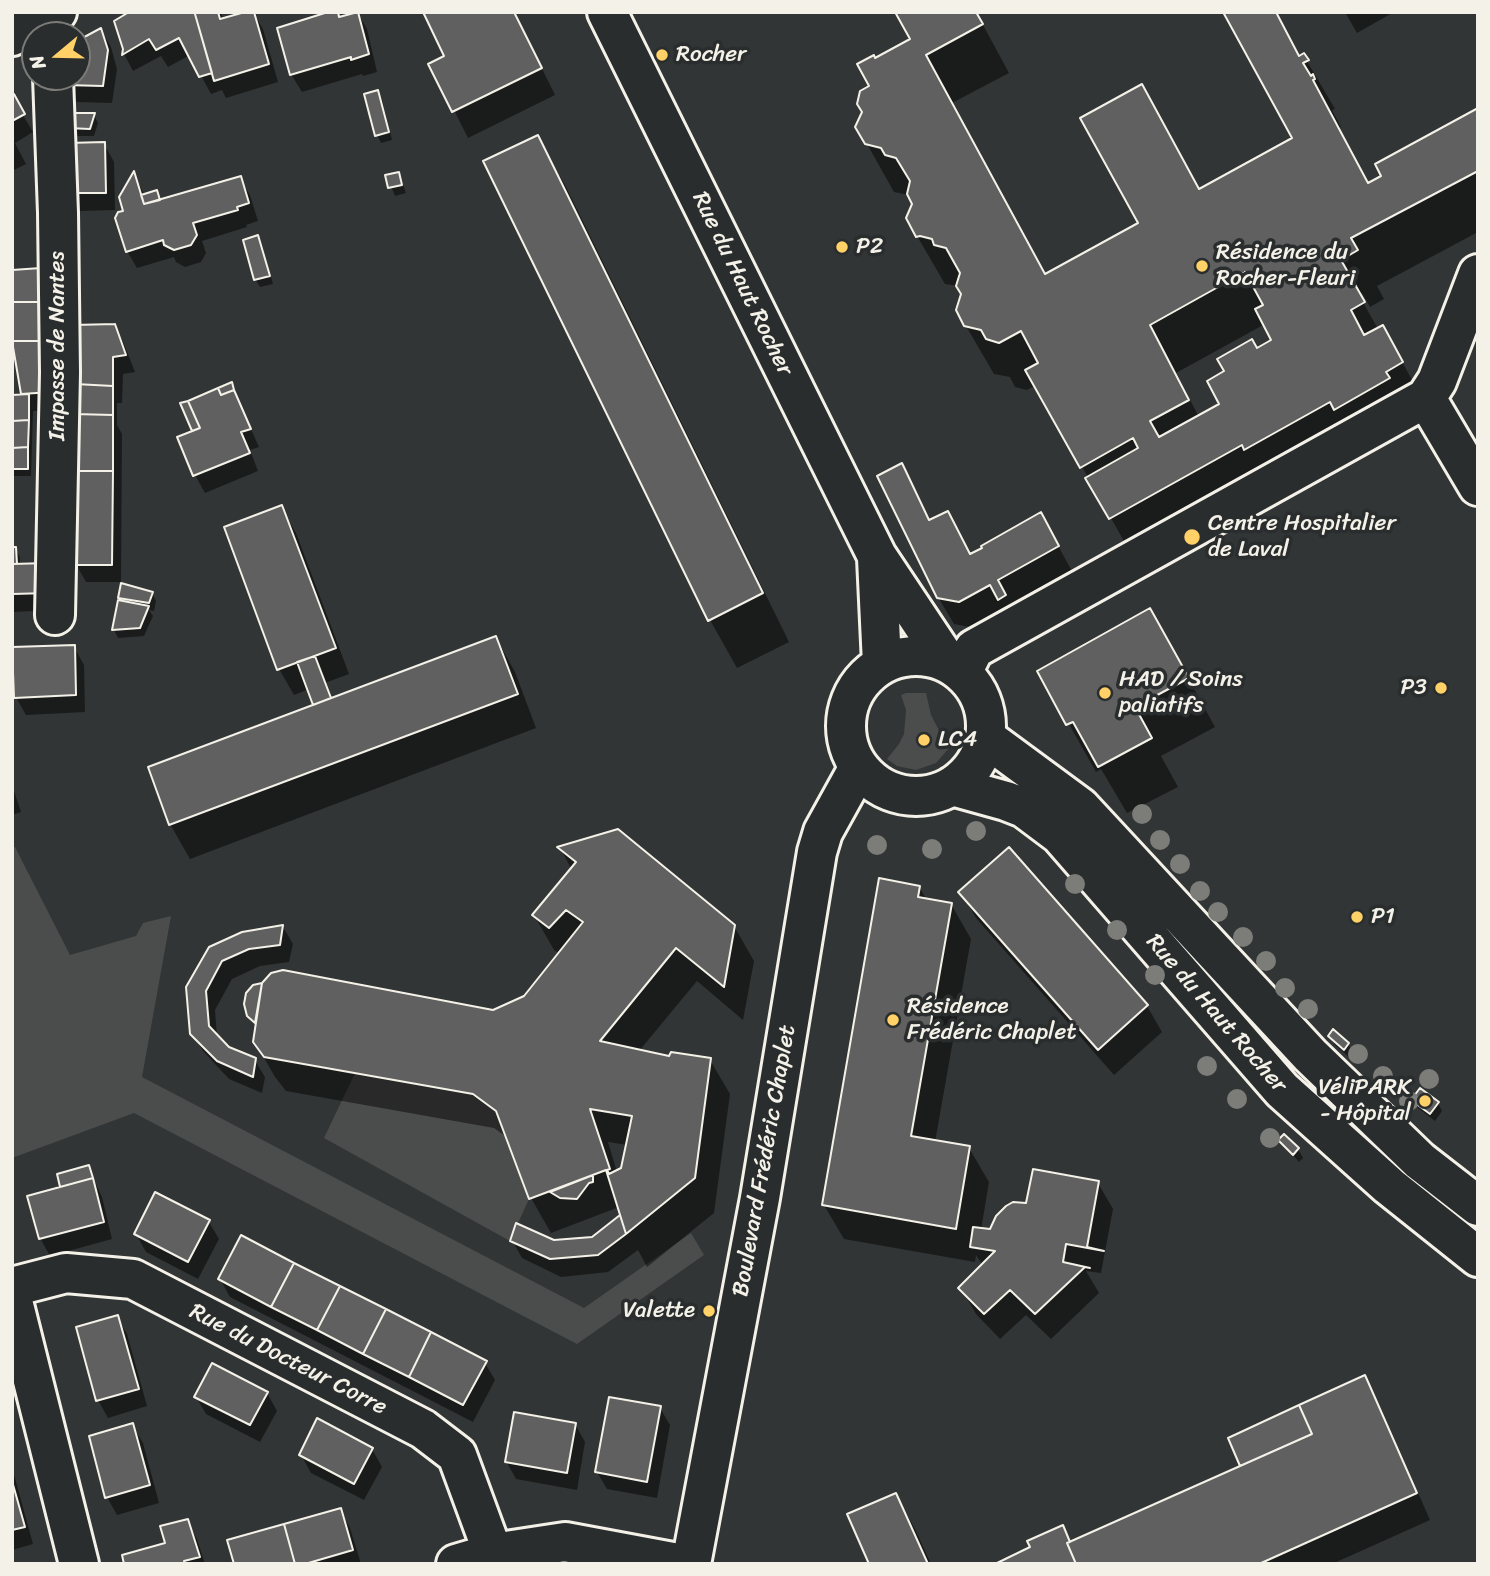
<!DOCTYPE html>
<meta charset="utf-8">
<style>
body{margin:0}
#map{position:relative;width:1490px;height:1576px;overflow:hidden;background:#323535;font-family:Sriracha,sans-serif}
canvas{display:block}
.frame{position:absolute;inset:0;border:14px solid #f4f1e8;pointer-events:none}
.north{position:absolute;left:21px;top:21px;width:70px;height:70px;box-sizing:border-box;background:#2a2d2e;border:2px solid #7b7b78;border-radius:50%;rotate:251deg;font-size:19px;font-weight:700;line-height:28px;text-align:center;color:#f4f1e8}
.north::after{content:'';display:block;margin:auto;width:24px;height:32px;background:#ffd166;clip-path:polygon(50% 0,100% 100%,50% 72%,0 100%)}
</style>
<div id="map">
<canvas width="1490" height="1576"></canvas>
<div class="frame"></div>
<div class="north">N</div>
</div>
<script>
const ctx = document.querySelector('canvas').getContext('2d');
ctx.lineJoin = 'round';
function fill(path, color) {
  ctx.fillStyle = color;
  ctx.fill(path, 'evenodd');
}
function toPath(rows) {
  const path = new Path2D();
  for (const r of rows) {
    if (r.length === 3) {
      path.moveTo(r[0] + r[2], r[1]);
      path.arc(r[0], r[1], r[2], 0, 2 * Math.PI);
      continue;
    }
    path.moveTo(r[0], r[1]);
    for (let i = 2; i < r.length; i += 2) path.lineTo(r[i], r[i + 1]);
  }
  return path;
}
function strokePath(path, color, width, dash) {
  ctx.strokeStyle = color;
  ctx.lineWidth = width;
  ctx.lineCap = dash ? 'butt' : 'round';
  ctx.setLineDash(dash || []);
  ctx.stroke(path);
}
function label(font, color, halo, rows, align = 'center') {
  ctx.font = font + ' Sriracha,sans-serif';
  ctx.lineWidth = 7;
  ctx.setLineDash([]);
  ctx.textBaseline = 'middle';
  ctx.strokeStyle = halo;
  ctx.fillStyle = color;
  for (const [text, x, y, turn = 0] of rows) {
    ctx.save();
    ctx.translate(x, y);
    ctx.rotate((+turn || 0) * Math.PI / 180);
    ctx.textAlign = isNaN(turn) ? turn : align;
    if (halo) ctx.strokeText(text, 0, 0);
    ctx.fillText(text, 0, 0);
    ctx.restore();
  }
}
fill(toPath([
 [906,693,926,693,931,715,943,738,950,747,936,763,916,770,897,766,887,759,899,744,904,734,906,710,901,695],
 [12,847,15,847,70,955,136,936,143,923,171,916,142,1077,584,1308,691,1233,704,1255,577,1344,134,1113,12,1158],
 [356,1071,473,1094,496,1111,529,1199,510,1241,324,1138]
]), '#4b4d4c');
fill(toPath([
 [133,12,221,12,223,20,253,12,263,29,278,82,226,98,222,90,211,94,190,55,168,67,161,56,133,71,124,54],
 [336,12,340,18,357,12,367,29,377,72,363,76,362,74,302,92,291,74],
 [425,12,514,12,555,95,468,138,431,64,446,56],
 [976,12,1009,73,952,103,1046,275,1294,139,1275,12,1300,58,1304,56,1335,109,1332,110,1341,127,1339,128,1369,184,1478,110,1478,232,1377,286,1384,299,1370,307,1362,293,1359,295,1378,329,1383,328,1429,410,1412,421,1416,427,1363,456,1359,449,1138,566,1036,385,1027,390,1015,387,1010,377,994,374,966,326,963,294,959,286,945,284,917,236,914,204,909,195,894,192,857,126,871,87,874,60],
 [1265,324,1273,340,1257,350,1221,404,1199,417,1176,373],
 [1345,12,1394,12,1357,33],
 [101,30,111,47,117,69,112,103,77,102,67,84,77,77,77,43],
 [378,92,382,100,392,140,381,143,377,135],
 [12,97,33,132,15,143,26,164,12,171],
 [67,115,94,115,98,123,94,136,73,136],
 [537,137,565,185,789,642,737,668,710,620,485,162],
 [104,144,114,162,115,210,80,211,70,193],
 [399,174,406,193,395,196,387,176],
 [134,175,145,196,157,192,162,201,240,178,250,195,258,221,246,225,247,227,202,241,206,253,201,262,185,267,176,262,174,257,137,268,127,251,125,212],
 [257,237,262,246,273,284,260,287,255,279],
 [59,279,60,409,33,411,31,476,12,476,12,397,24,396,22,394],
 [114,326,124,344,135,372,123,374,122,403,117,403,117,425,122,434,121,582,86,582,76,564],
 [231,385,259,447,250,450,258,471,205,493,195,475,194,432,183,404],
 [901,465,931,521,948,513,971,556,1055,540,1073,573,975,628,954,624,938,597],
 [281,507,296,533,349,674,325,683,332,700,496,638,515,672,536,728,190,859,170,824,316,706,309,689,294,695,279,669],
 [12,549,15,549,20,557,20,565,58,610,12,612],
 [152,593,156,601,154,611,149,610,153,616,144,636,118,638,114,630,122,603,120,598],
 [74,647,84,665,85,712,26,715,16,697],
 [1177,658,1215,727,1161,756,1178,787,1127,813,1101,769,1096,772,1039,671],
 [12,785,21,812,12,815],
 [560,848,734,926,754,961,743,1020,697,981,639,1051,671,1058,710,1060,730,1094,714,1213,647,1267,638,1250,608,1272,561,1277,522,1258,512,1240,554,1241,593,1238,622,1216,619,1207,551,1233,531,1198,508,1138,494,1128,286,1091,275,1077,255,1042,257,1027,249,1015,254,987,263,985,494,1012,525,997,560,954,554,950,534,915,572,870],
 [608,1142,627,1145,622,1169,617,1172],
 [1008,850,1147,1006,1162,1032,1114,1075,976,918,961,892],
 [919,887,927,900,951,904,971,939,935,1142,969,1148,989,1182,981,1230,991,1231,1027,1205,1098,1183,1113,1209,1101,1273,1086,1271,1099,1293,1051,1339,1026,1315,1000,1339,976,1314,961,1288,983,1266,976,1255,975,1262,844,1239,824,1205],
 [283,927,293,944,289,962,260,966,232,979,215,1010,217,1037,228,1048,254,1059,265,1077,262,1093,229,1079,203,1051,192,1033,188,987,242,933],
 [1334,1032,1348,1044,1353,1053,1349,1057,1335,1045,1330,1036],
 [1413,1100,1438,1103,1442,1111,1435,1121,1418,1108],
 [1284,1137,1298,1149,1303,1158,1299,1162,1280,1140],
 [88,1167,102,1197,112,1239,50,1256,40,1238,62,1188],
 [209,1222,219,1239,198,1279,146,1252,136,1234],
 [220,1279,485,1363,495,1380,473,1422,230,1297],
 [117,1317,127,1334,147,1406,108,1418,98,1400],
 [1364,1378,1379,1404,1430,1520,1332,1564,997,1564,1033,1548,1062,1527,1072,1543,1242,1467,1231,1439],
 [267,1393,277,1411,260,1442,206,1414,196,1397],
 [660,1408,670,1425,657,1498,607,1489,597,1472],
 [575,1424,585,1442,577,1490,516,1479,506,1461],
 [132,1425,143,1443,159,1503,117,1515,107,1497],
 [372,1449,382,1467,364,1500,311,1473,301,1455],
 [12,1467,33,1544,12,1550],
 [896,1495,915,1529,931,1564,871,1564],
 [340,1510,350,1528,361,1564,236,1564],
 [187,1521,197,1539,205,1564,126,1564,167,1544]
]), '#0007');
const building = toPath([
 [129,12,197,12,195,14,212,73,199,77,179,38,156,50,149,39,122,55,123,49,114,21,129,12],
 [197,12,218,12,220,19,245,12,254,12,269,64,214,81,195,14,197,12],
 [328,12,338,12,339,17,358,12,369,54,351,60,351,57,290,75,277,28,328,12],
 [423,12,514,12,542,68,452,112,428,64,444,56,423,12],
 [895,12,976,12,983,24,926,55,1045,274,1138,223,1080,118,1142,84,1199,189,1292,138,1223,12,1276,12,1299,56,1304,53,1309,60,1303,63,1311,76,1313,74,1315,79,1313,80,1368,183,1381,176,1375,164,1478,108,1478,171,1351,238,1358,250,1341,260,1365,302,1351,310,1364,335,1383,325,1403,362,1386,372,1390,378,1334,410,1330,402,1244,450,1242,445,1109,519,1085,478,1138,448,1133,438,1080,468,1025,370,1038,363,1021,331,999,343,986,339,981,330,964,326,956,310,961,294,956,286,960,273,946,248,934,245,932,239,920,236,916,237,906,218,912,204,907,194,910,181,896,158,885,155,881,148,865,144,855,127,862,112,857,104,860,91,869,86,857,64,874,55,875,58,910,39,895,12],
 [1245,272,1263,305,1255,309,1271,340,1257,348,1252,339,1217,359,1224,371,1207,381,1219,404,1159,437,1150,421,1189,400,1150,325,1245,272],
 [101,28,108,50,103,86,65,85,65,77,77,77,77,41,101,28],
 [378,90,389,132,375,136,364,94,378,90],
 [14,94,25,114,12,121,12,95,14,94],
 [65,113,95,113,90,129,67,128,65,113],
 [538,135,763,593,708,621,483,161,538,135],
 [105,142,106,193,68,193,67,143,105,142],
 [134,171,144,204,241,176,249,203,237,207,238,210,193,223,197,235,191,245,174,250,164,245,163,240,126,252,115,218,118,212,123,211,119,197,134,171],
 [399,172,402,185,388,188,385,175,399,172],
 [157,190,160,200,144,204,141,195,157,190],
 [258,235,270,276,254,280,243,240,258,235],
 [41,268,52,302,12,302,12,270,41,268],
 [12,302,52,302,43,341,12,341,12,302],
 [115,324,126,355,113,357,113,386,75,384,73,325,115,324],
 [12,341,43,341,52,392,21,394,12,341],
 [232,382,234,390,221,395,218,388,232,382],
 [75,384,113,386,113,415,74,414,75,384],
 [218,388,221,395,234,390,251,429,241,432,250,453,193,476,177,437,200,428,188,401,218,388],
 [29,394,29,420,12,421,12,395,29,394],
 [188,401,200,428,192,431,180,403,188,401],
 [74,414,113,415,113,471,75,471,74,414],
 [29,420,28,447,12,448,12,421,29,420],
 [28,447,28,469,12,469,12,448,28,447],
 [902,463,929,520,948,511,970,554,982,548,981,546,1041,512,1059,546,998,580,1006,595,998,600,990,585,959,602,937,598,877,476,902,463],
 [75,471,113,471,112,565,74,565,75,471],
 [282,505,336,648,277,670,224,527,282,505],
 [12,547,16,547,17,564,12,564,12,547],
 [48,563,49,593,12,594,12,564,48,563],
 [121,583,153,592,149,603,118,598,121,583],
 [118,600,149,606,140,628,112,630,118,600],
 [1150,608,1189,678,1135,707,1152,738,1098,767,1073,722,1066,725,1037,671,1150,608],
 [496,636,518,694,169,825,148,767,496,636],
 [75,645,76,695,14,698,12,647,75,645],
 [315,656,331,698,313,705,297,662,315,656],
 [618,829,735,925,724,987,676,948,600,1041,669,1056,671,1052,711,1058,695,1178,626,1234,606,1170,529,1199,496,1111,473,1094,264,1057,253,1042,262,983,271,973,283,970,493,1010,524,996,583,922,566,910,549,928,532,915,576,862,557,847,618,829],
 [590,1109,632,1116,621,1168,609,1174,607,1170,610,1169,590,1109],
 [1009,847,1148,1005,1098,1050,958,892,1009,847],
 [879,878,920,886,918,897,952,903,911,1136,970,1146,956,1229,822,1205,879,878],
 [283,925,280,945,249,949,222,961,206,991,209,1026,229,1047,256,1058,253,1077,217,1061,190,1034,186,987,209,947,242,932,283,925],
 [262,983,255,1023,247,1016,244,1004,246,993,253,985,262,983],
 [1333,1029,1349,1043,1344,1050,1328,1036,1333,1029],
 [1420,1088,1439,1102,1430,1114,1411,1100,1420,1088],
 [1284,1134,1299,1148,1293,1155,1278,1140,1284,1134],
 [89,1165,93,1178,60,1187,57,1174,89,1165],
 [1033,1169,1099,1181,1087,1247,1104,1251,1066,1244,1063,1262,1090,1268,1085,1267,1035,1314,1010,1290,984,1314,958,1288,995,1251,970,1247,973,1227,990,1229,996,1216,1006,1206,1013,1202,1026,1203,1033,1169],
 [593,1175,593,1182,589,1183,577,1199,560,1198,550,1192,593,1175],
 [93,1178,104,1222,39,1239,27,1196,93,1178],
 [155,1192,210,1220,188,1262,134,1234,155,1192],
 [620,1215,626,1234,598,1255,550,1259,510,1241,516,1223,554,1240,592,1237,620,1215],
 [241,1235,294,1263,271,1307,218,1279,241,1235],
 [294,1263,340,1286,317,1330,271,1307,294,1263],
 [340,1286,386,1309,363,1354,317,1330,340,1286],
 [386,1309,431,1332,409,1377,363,1354,386,1309],
 [118,1315,139,1389,96,1401,76,1327,118,1315],
 [431,1332,487,1361,463,1405,409,1377,431,1332],
 [212,1363,268,1392,250,1425,194,1397,212,1363],
 [1365,1375,1417,1493,1259,1564,1076,1564,1067,1543,1312,1434,1299,1405,1365,1375],
 [609,1397,661,1406,647,1482,595,1472,609,1397],
 [1299,1405,1312,1434,1240,1466,1228,1438,1299,1405],
 [514,1412,576,1423,567,1473,505,1462,514,1412],
 [317,1418,373,1448,354,1484,299,1455,317,1418],
 [133,1423,150,1485,105,1498,89,1436,133,1423],
 [12,1481,25,1527,12,1530,12,1481],
 [896,1493,928,1564,869,1564,847,1514,896,1493],
 [341,1508,353,1550,305,1564,295,1564,284,1524,341,1508],
 [188,1519,200,1557,184,1561,185,1564,124,1564,122,1555,165,1543,160,1526,188,1519],
 [284,1524,295,1564,234,1564,227,1540,284,1524],
 [1063,1525,1070,1542,1067,1543,1076,1564,995,1564,1030,1547,1027,1541,1063,1525]
]);
fill(building, '#5f605f');
strokePath(building, '#f4f1e8', 2);
const minor = toPath([
 [607,12,877,556,949,664],
 [53,77,58,213,60,373,55,615],
 [1426,398,1478,486],
 [877,558,882,664],
 [916,726,70],
 [962,673,974,649,1426,398,1437,381,1478,274],
 [985,737,1080,807,1310,1055,1420,1161,1478,1206],
 [952,786,1006,801,1024,808,1060,835,1282,1090,1389,1186,1478,1257],
 [12,1287,66,1273,133,1279,423,1429,457,1455,493,1553],
 [12,1297,79,1564],
 [456,1564,493,1553,565,1542,683,1564],
 [691,1564,760,1198,817,852,823,832,859,767]
]);
const major = toPath([
 [12,36,57,12]
]);
strokePath(minor, '#f4f1e8', 44);
strokePath(major, '#f4f1e8', 44);
strokePath(minor, '#2a2d2e', 38);
strokePath(major, '#2a2d2e', 38);
ctx.fillStyle = '#7c7d79';
for (const [x, y] of [
 [1142,814],
 [976,831],
 [1160,840],
 [877,845],
 [932,849],
 [1180,864],
 [1075,884],
 [1200,891],
 [1218,912],
 [1117,930],
 [1243,937],
 [1266,961],
 [1155,975],
 [1285,988],
 [1308,1009],
 [1358,1054],
 [1207,1066],
 [1383,1076],
 [1429,1079],
 [1237,1099],
 [1409,1101],
 [1270,1138]
]) {
  ctx.beginPath();
  ctx.arc(x, y, 10, 0, 2 * Math.PI);
  ctx.fill();
}
for (const [x, y, r, color] of [
 [662,55,7,"#ffd166"],
 [842,247,7,"#ffd166"],
 [1202,266,7,"#ffd166"],
 [1192,537,9,"#ffd166"],
 [1441,688,7,"#ffd166"],
 [1105,693,7,"#ffd166"],
 [924,740,7,"#ffd166"],
 [1357,917,7,"#ffd166"],
 [893,1020,7,"#ffd166"],
 [1425,1101,7,"#ffd166"],
 [709,1311,7,"#ffd166"]
]) {
  const dot = new Path2D();
  dot.arc(x, y, r, 0, 2 * Math.PI);
  ctx.fillStyle = color;
  ctx.fill(dot);
  strokePath(dot, '#2a2d2e', 2.5);
}
label('23px', '#f4f1e8', '#2a2d2e', [
 ["Rocher",676,55],
 ["P2",856,247],
 ["Résidence du",1216,253],
 ["Rocher-Fleuri",1216,279],
 ["Centre Hospitalier",1208,524],
 ["de Laval",1208,550],
 ["HAD / Soins",1119,680],
 ["paliatifs",1119,706],
 ["P3",1427,688,"right"],
 ["LC4",938,740],
 ["P1",1371,917],
 ["Résidence",907,1007],
 ["Frédéric Chaplet",907,1033],
 ["VéliPARK",1411,1088,"right"],
 ["- Hôpital",1411,1114,"right"],
 ["Valette",695,1311,"right"]
], 'left');
label('23px', '#f4f1e8', '#2a2d2e', [
 ["Rue du Haut Rocher",742,284,64],
 ["Impasse de Nantes",58,346,-90],
 ["Rue du Haut Rocher",1216,1014,49],
 ["Boulevard Frédéric Chaplet",765,1161,-80],
 ["Rue du Docteur Corre",288,1360,27]
]);
</script>
